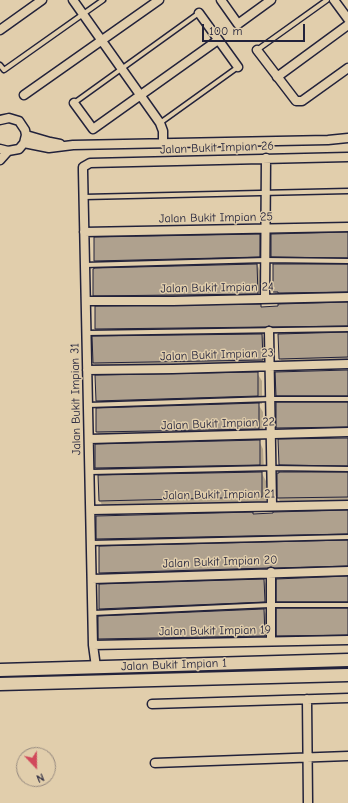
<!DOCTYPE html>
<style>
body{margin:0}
#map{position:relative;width:348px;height:803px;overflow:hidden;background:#e1ceac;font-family:"Comic Neue",sans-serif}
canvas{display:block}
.north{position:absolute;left:16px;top:747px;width:40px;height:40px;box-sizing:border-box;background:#e1ceac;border:1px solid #95897f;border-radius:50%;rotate:158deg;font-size:11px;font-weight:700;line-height:16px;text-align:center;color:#22223b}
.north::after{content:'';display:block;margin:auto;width:14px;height:18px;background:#d1495b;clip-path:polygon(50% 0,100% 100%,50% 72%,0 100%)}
.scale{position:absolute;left:202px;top:24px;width:103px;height:18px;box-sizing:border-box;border:2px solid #22223b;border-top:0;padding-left:5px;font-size:12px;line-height:14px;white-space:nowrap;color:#22223b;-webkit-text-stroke:3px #e1ceac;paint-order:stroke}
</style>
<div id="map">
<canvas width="348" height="803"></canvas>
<div class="north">N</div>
<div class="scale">100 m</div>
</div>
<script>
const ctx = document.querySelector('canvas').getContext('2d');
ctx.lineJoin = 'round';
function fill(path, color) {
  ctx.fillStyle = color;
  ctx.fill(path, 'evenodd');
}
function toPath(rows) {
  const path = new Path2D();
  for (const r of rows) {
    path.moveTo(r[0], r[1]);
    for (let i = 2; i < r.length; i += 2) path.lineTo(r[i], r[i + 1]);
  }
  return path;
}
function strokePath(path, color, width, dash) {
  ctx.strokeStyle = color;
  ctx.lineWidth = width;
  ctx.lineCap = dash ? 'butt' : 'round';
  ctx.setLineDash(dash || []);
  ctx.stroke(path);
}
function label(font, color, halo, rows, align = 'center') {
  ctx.font = font + ' "Comic Neue",sans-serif';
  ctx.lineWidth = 3;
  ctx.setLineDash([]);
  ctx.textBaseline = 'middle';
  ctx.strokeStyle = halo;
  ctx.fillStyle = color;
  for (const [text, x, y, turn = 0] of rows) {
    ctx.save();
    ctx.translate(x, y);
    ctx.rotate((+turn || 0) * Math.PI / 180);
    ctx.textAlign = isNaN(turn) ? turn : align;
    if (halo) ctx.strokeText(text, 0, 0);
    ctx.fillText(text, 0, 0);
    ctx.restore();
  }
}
fill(toPath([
 [348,233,348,299,279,300,274,292,277,265,272,256],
 [259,235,264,243,264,264,257,264,261,273,262,301,99,303,94,295,100,269,95,261],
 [348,303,348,364,284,366,280,358,279,334,274,333,262,334,266,343,267,368,98,371,94,363,93,337,101,337,96,329,96,307,260,306,261,308],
 [348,370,348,434,282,436,277,428,277,404,282,404,277,395],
 [257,373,262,381,262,404,258,404,263,412,263,436,102,440,97,432,97,409,102,409,97,401],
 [348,439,348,504,283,506,278,498,284,473,280,464],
 [259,441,263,449,264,472,261,472,266,481,266,504,104,509,100,501,101,476,96,468,96,445],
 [348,512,348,573,105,581,100,573,100,547,102,547,97,539,97,517,253,513,254,515],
 [348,578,348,642,282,643,278,636,282,610,278,601],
 [264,580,268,588,269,609,264,610,268,618,269,644,104,647,99,639,99,617,105,617,100,609]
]), '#0003');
const building = toPath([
 [348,232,348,258,271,257,271,234,348,232],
 [260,234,260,257,94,261,94,237,260,234],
 [257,264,258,294,93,296,93,269,95,268,257,264],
 [273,264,348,264,348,292,278,293,278,292,273,292,273,264],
 [348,302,348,326,272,327,269,326,266,327,95,329,95,306,261,304,261,307,278,306,278,304,348,302],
 [348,332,348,357,279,359,278,334,348,332],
 [262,334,263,360,93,363,92,336,262,334],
 [348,370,348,396,276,396,275,372,348,370],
 [258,372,258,396,96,401,95,375,258,372],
 [276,402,348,402,348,427,276,428,276,402],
 [259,403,259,429,96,432,96,408,259,403],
 [348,438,348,466,279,465,278,439,348,438],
 [260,440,260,465,95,468,95,444,260,440],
 [262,472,262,497,99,501,98,475,262,472],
 [279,472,348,472,348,497,277,498,277,473,279,473,279,472],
 [348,510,348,534,96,539,96,516,253,512,253,514,273,513,273,512,348,510],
 [348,540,348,566,274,568,271,567,267,568,99,573,99,546,348,540],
 [348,576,348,602,276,602,276,579,348,576],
 [264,579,265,602,99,609,99,584,264,579],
 [276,608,348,608,348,635,276,636,276,608],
 [264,609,265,636,98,639,98,616,264,609]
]);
fill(building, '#afa18e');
strokePath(building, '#22223b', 1);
const lane = toPath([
 [257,50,327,0],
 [0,65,4,70,103,0],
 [74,103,199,13],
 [160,123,238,67],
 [84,197,348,191],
 [85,265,265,260,348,261],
 [87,333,348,329],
 [88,405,271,399,348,399],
 [90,472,272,468,348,469],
 [91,543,348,537],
 [93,613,270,605,348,605]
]);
const street = toPath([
 [73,0,160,123,163,131,163,143],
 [221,0,238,24,271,0],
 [334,0,348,19],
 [199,13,238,67],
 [0,30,42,0],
 [257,50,296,101,302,101,348,68],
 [277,77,348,25],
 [24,95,159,0],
 [74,103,93,129,218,40],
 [0,120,9,118,19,121,25,130,26,135,24,143,19,149,8,151,0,149],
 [26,135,50,142,60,144],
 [24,143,49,148,73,145,328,140,348,138],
 [348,157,90,163,83,167,83,171,93,645,348,640],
 [0,160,8,151],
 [84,232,348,227],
 [265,299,266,158],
 [86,301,173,301,348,297],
 [269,331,272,506],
 [87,370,173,369,348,364],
 [89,439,348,432],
 [91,510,348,505],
 [271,572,271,641],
 [92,579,348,571],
 [93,645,96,667],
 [307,699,308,803],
 [152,704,348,698],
 [155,763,348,756]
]);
const secondary = toPath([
 [0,670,348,660],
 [0,684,348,675]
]);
strokePath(lane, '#22223b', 7);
strokePath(street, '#22223b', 11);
strokePath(secondary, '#22223b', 15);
strokePath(lane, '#e1ceac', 4);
strokePath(street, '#e1ceac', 8);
strokePath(secondary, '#e1ceac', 12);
label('12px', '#22223b', '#e1ceac', [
 ["Jalan Bukit Impian 26",217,148,-2],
 ["Jalan Bukit Impian 25",216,218,-1],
 ["Jalan Bukit Impian 24",217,288,-1],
 ["Jalan Bukit Impian 23",217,355,-2],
 ["Jalan Bukit Impian 31",76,399,-91],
 ["Jalan Bukit Impian 22",218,424,-2],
 ["Jalan Bukit Impian 21",219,495,-1],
 ["Jalan Bukit Impian 20",220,562,-2],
 ["Jalan Bukit Impian 19",215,631,-1],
 ["Jalan Bukit Impian 1",174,665,-2]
]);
</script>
